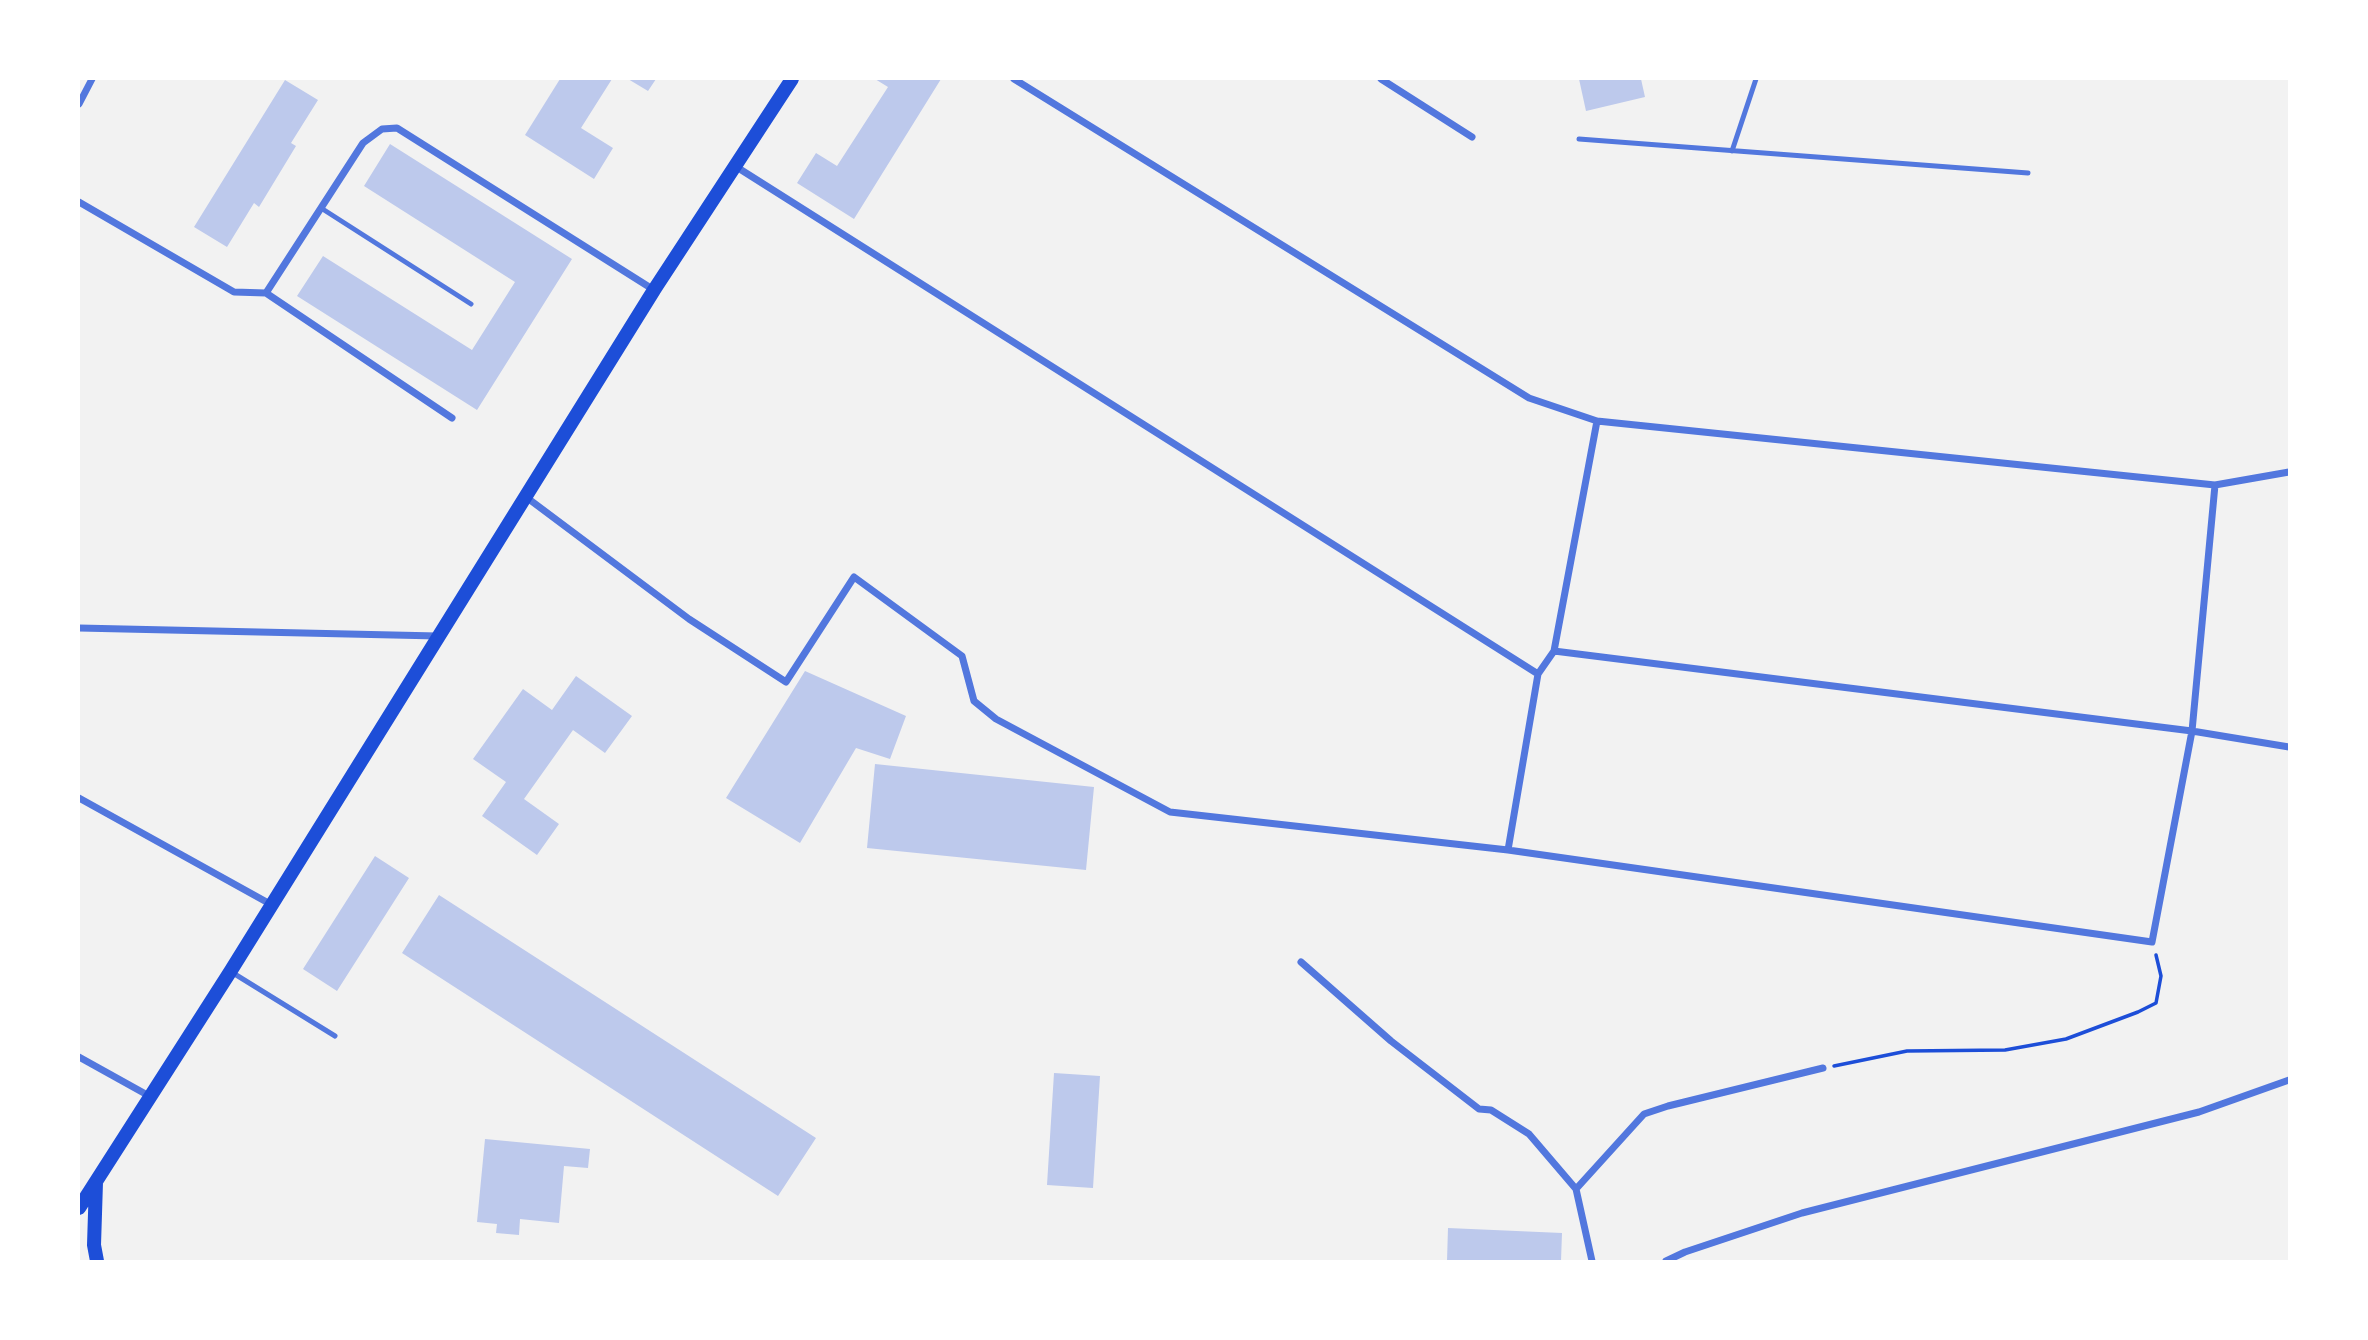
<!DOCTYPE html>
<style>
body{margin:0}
#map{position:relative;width:2368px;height:1340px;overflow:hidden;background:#f2f2f2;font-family:"Open Sans",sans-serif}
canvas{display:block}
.frame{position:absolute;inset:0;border:80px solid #fff;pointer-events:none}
</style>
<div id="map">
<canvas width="2368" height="1340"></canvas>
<div class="frame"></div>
</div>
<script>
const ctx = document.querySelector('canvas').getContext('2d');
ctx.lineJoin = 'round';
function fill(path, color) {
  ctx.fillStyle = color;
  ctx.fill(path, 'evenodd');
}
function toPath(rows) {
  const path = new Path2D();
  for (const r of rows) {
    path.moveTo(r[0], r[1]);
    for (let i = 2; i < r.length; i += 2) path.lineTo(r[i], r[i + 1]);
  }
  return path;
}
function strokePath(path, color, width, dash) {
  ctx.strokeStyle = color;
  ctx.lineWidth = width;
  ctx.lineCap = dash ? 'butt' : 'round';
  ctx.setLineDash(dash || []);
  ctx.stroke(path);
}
fill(toPath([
 [560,79,612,79,581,128,613,148,594,179,525,135],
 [628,79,656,79,648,91],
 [875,79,941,79,854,219,797,183,816,153,837,166,888,87],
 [1579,79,1641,79,1645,97,1586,111],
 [285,80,318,100,291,143,296,146,259,207,254,203,227,247,194,227],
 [390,144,572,259,477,410,297,296,323,256,472,350,515,282,364,186],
 [805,671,906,716,890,759,856,748,800,843,726,798],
 [576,676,632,716,605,753,573,730,524,799,559,824,537,855,482,816,506,782,473,759,523,689,552,710],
 [875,764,1094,787,1086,870,867,848],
 [375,856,409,878,337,991,303,969],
 [439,895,816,1138,778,1196,402,953],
 [1054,1073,1100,1076,1093,1188,1047,1185],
 [485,1139,590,1149,588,1168,564,1166,559,1223,520,1219,519,1235,496,1233,497,1224,477,1222],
 [1448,1228,1562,1233,1561,1261,1447,1261]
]), '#bdc9ec');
strokePath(toPath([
 [1834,1066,1907,1051,2005,1050,2066,1039,2138,1012,2156,1003,2161,976,2156,955]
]), '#1d4ed8', 3.5);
strokePath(toPath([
 [1579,139,2028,173],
 [1732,151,1756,79],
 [321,208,471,304],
 [233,973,335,1036]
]), '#5277de', 5);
strokePath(toPath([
 [1014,79,1529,398,1597,421,2215,485,2289,472],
 [1381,79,1472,137],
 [79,104,92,79],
 [735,166,1538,674],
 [79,202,234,292,266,293,452,418],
 [266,293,363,143,382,129,397,128,654,290],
 [526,497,689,619,786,682,854,577,962,656,974,701,996,719,1170,812,1508,850,2152,942,2192,731,2215,485],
 [79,628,438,636],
 [1554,651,2192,731,2289,747],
 [79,798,272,905],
 [1508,850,1538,674,1554,651,1597,421],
 [1301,962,1391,1041,1479,1109,1491,1110,1529,1134,1576,1189],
 [79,1057,151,1097],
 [1592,1261,1576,1189,1644,1114,1668,1106,1823,1068],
 [1666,1261,1685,1252,1802,1213,2199,1112,2289,1080]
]), '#5277de', 7);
strokePath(toPath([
 [96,1182,94,1245,97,1261],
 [79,1208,230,972,654,290,792,79]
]), '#1d4ed8', 14);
</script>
